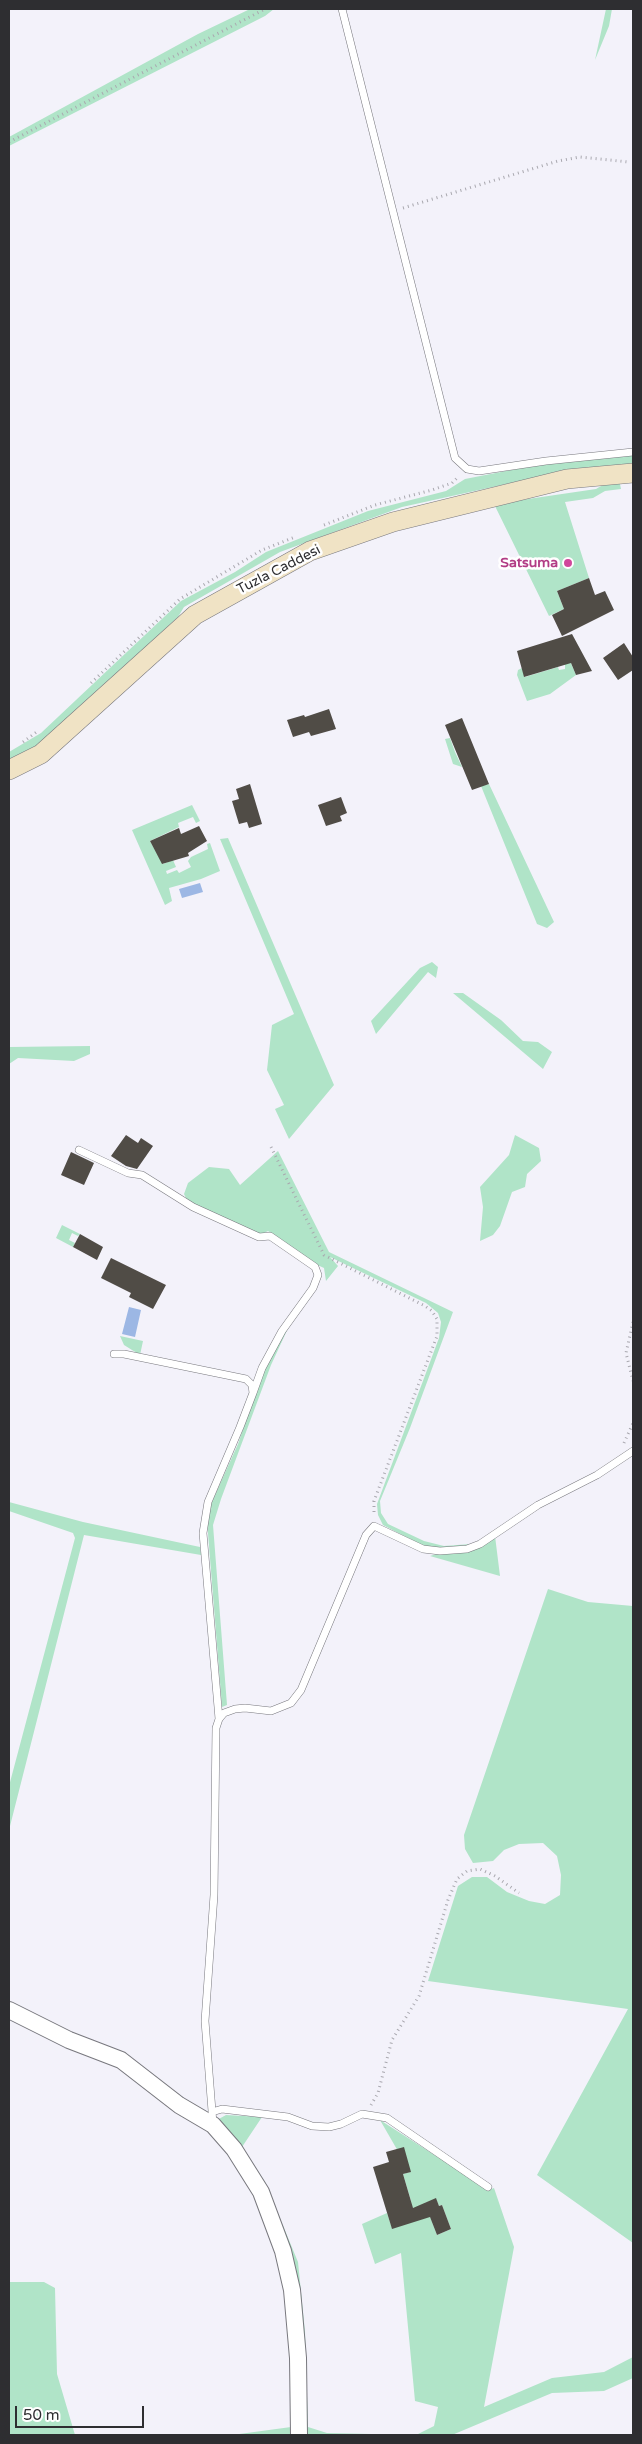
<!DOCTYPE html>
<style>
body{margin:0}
#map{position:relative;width:642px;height:2444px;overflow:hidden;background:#f3f2fa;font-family:"Varela Round",sans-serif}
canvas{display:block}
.frame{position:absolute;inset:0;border:10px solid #2e2e31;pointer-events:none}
.scale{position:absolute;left:15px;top:2406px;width:129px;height:22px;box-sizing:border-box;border:2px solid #2e2e31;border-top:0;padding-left:6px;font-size:15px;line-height:18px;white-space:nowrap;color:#2e2e31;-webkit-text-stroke:4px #fff;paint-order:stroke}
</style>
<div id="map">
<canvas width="642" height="2444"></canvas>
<div class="frame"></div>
<div class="scale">50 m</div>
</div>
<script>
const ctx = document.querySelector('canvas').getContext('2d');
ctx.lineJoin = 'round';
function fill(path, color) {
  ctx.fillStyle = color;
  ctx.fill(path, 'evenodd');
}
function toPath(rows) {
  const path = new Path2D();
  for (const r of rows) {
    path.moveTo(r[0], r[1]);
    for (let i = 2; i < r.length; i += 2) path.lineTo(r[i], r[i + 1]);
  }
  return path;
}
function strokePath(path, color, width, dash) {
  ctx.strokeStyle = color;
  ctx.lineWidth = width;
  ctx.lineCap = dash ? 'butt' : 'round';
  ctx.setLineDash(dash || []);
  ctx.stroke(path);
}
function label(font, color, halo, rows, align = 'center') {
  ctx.font = font + ' "Varela Round",sans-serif';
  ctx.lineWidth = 5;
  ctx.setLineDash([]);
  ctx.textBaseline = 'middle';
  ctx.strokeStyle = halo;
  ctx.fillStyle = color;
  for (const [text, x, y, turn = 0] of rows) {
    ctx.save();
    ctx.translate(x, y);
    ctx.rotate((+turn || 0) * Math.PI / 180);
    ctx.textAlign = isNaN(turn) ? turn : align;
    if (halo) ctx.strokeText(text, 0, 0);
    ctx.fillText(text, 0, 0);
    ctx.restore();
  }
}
fill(toPath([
 [250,9,274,9,265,16,9,146,9,137,198,34],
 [606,9,612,9,609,26,595,60],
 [633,455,633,468,538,477,402,507,280,552,184,607,178,617,46,740,25,756,9,762,9,752,41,733,181,601,235,572,266,552,368,511,446,491,465,479,547,463],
 [619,479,621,489,605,491,593,498,565,502,589,578,557,591,564,609,549,616,494,504,596,489,601,486,601,481],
 [570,661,576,675,550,694,527,701,517,675,518,670,522,668,525,677,558,667,559,670,565,669,565,664],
 [450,738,455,752,462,767,453,764,445,739],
 [489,784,554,922,547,928,537,924,481,786],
 [192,805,200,821,196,823,193,817,178,823,179,827,150,841,163,864,173,860,176,867,166,871,167,874,177,870,179,873,191,867,188,861,191,857,208,849,207,844,210,843,220,871,201,879,169,888,172,901,165,905,132,830],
 [228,838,334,1085,289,1139,275,1109,284,1105,267,1070,272,1025,294,1014,220,839],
 [432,962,438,967,436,978,428,972,376,1034,371,1021,420,968],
 [453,993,463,993,501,1020,523,1041,538,1042,552,1052,543,1069],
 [90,1046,90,1054,74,1061,18,1058,9,1064,9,1047],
 [515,1135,539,1148,541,1161,527,1174,525,1187,512,1192,500,1226,493,1235,480,1241,483,1207,480,1187,509,1155],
 [278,1151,329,1252,453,1312,410,1428,380,1501,381,1513,388,1524,424,1541,444,1546,471,1544,462,1548,435,1548,421,1545,383,1525,378,1515,377,1504,439,1338,441,1322,438,1313,426,1303,330,1257,338,1266,326,1281,324,1268,313,1263,268,1231,260,1235,189,1204,184,1194,188,1183,209,1167,229,1169,240,1185],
 [62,1225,80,1234,78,1236,72,1233,69,1240,75,1243,73,1247,56,1238],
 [290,1324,271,1365,221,1499,213,1525,227,1705,222,1707,207,1521,210,1506,238,1444,264,1367],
 [120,1336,143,1341,140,1355,124,1345],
 [9,1502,83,1522,200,1547,201,1555,84,1535,9,1830,9,1786,75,1538,73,1533,9,1511],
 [495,1536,500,1576,430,1556,443,1552,465,1552],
 [548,1589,588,1602,633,1606,633,2243,537,2175,628,2009,428,1981,458,1886,472,1877,487,1877,507,1892,529,1901,545,1904,560,1895,561,1875,557,1856,543,1843,519,1844,504,1850,493,1861,473,1863,465,1849,464,1835],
 [226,2115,262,2117,242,2147,265,2182,298,2262,305,2332,308,2427,327,2433,416,2435,434,2426,438,2407,415,2401,401,2253,375,2264,362,2224,387,2213,392,2228,412,2210,411,2201,403,2174,410,2172,380,2120,489,2190,494,2188,514,2247,484,2407,552,2378,604,2372,633,2357,633,2378,604,2391,552,2393,452,2435,301,2435,289,2260,217,2120],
 [436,2199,439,2206,442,2205,451,2229,437,2235,425,2203],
 [9,2282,44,2282,55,2288,57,2374,75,2435,9,2435],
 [291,2427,291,2435,232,2435]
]), '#b0e4c8');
fill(toPath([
 [200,883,203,892,182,898,179,889],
 [129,1307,141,1310,135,1337,122,1334]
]), '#9cb7e4');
fill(toPath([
 [589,578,595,595,605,591,614,610,562,636,552,615,564,609,557,591],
 [572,634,592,671,576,675,571,663,524,677,517,651],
 [624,643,633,657,633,670,618,680,603,658],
 [329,709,336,729,311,736,309,732,293,737,287,720,304,715,305,717],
 [462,718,489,784,472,790,445,725],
 [250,784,262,824,249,828,247,822,239,824,232,801,239,799,236,789],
 [341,797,347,813,340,816,342,821,326,826,318,805],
 [199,826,207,841,188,853,189,856,162,864,150,841,179,828,181,834],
 [126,1135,138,1143,141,1138,153,1146,137,1169,126,1166,111,1156],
 [71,1152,94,1163,84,1185,61,1175],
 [80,1234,103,1247,97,1260,73,1247],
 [111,1258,166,1285,153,1309,129,1297,131,1293,101,1278],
 [404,2147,411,2172,403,2174,413,2208,436,2198,439,2206,442,2205,451,2229,437,2235,430,2217,392,2229,373,2167,389,2162,386,2152]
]), '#504c46');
const service = toPath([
 [342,9,455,458,467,469,479,471,546,461,633,452],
 [79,1150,128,1173,142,1175,193,1207,259,1237,270,1236,315,1267,318,1275,313,1288,282,1331,262,1368,253,1393],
 [114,1354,124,1354,246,1379,252,1385,253,1393,240,1427,208,1502,203,1533,219,1719],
 [212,2112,222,2109,288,2117,312,2126,329,2127,341,2124,362,2114,387,2118,488,2187],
 [213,2124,205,2021,214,1895,216,1728,219,1719,224,1713,235,1709,245,1708,271,1711,291,1703,301,1690,366,1535,374,1526,423,1549,440,1551,467,1549,480,1544,538,1505,597,1475,633,1451]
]);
const tertiary = toPath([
 [9,2010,69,2040,121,2060,179,2105,213,2125,234,2149,261,2192,283,2251,292,2290,298,2358,299,2435]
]);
const secondary = toPath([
 [9,770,41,754,195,615,310,551,393,522,567,479,633,473]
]);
strokePath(service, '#78787e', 8);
strokePath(tertiary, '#78787e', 18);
strokePath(secondary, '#78787e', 20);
strokePath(toPath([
 [9,142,265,9],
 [403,208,558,161,580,157,629,162],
 [324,525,375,505,432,490,452,483,458,477],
 [91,683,180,599,262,550,295,537],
 [23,742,38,731],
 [271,1147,324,1255,425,1306,432,1311,437,1319,437,1336,374,1501,374,1516],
 [633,1322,626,1353,633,1381],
 [624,1443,633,1423],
 [371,2105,378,2093,392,2040,419,1996,448,1900,457,1879,467,1871,480,1869,495,1876,519,1893]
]), '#a9a8af', 3, [1, 4]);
strokePath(service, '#fff', 7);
strokePath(tertiary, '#fff', 16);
strokePath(secondary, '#f0e3c5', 19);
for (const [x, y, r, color] of [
 [568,563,5,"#d1479c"]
]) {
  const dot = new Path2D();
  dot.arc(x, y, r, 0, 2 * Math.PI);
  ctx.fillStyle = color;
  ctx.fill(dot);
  strokePath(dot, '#fff', 2);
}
label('bold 14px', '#b23c85', '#fff', [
 ["Satsuma",558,563]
], 'right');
label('14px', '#2e2e31', '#fff', [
 ["Tuzla Caddesi",279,570,-27]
]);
</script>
